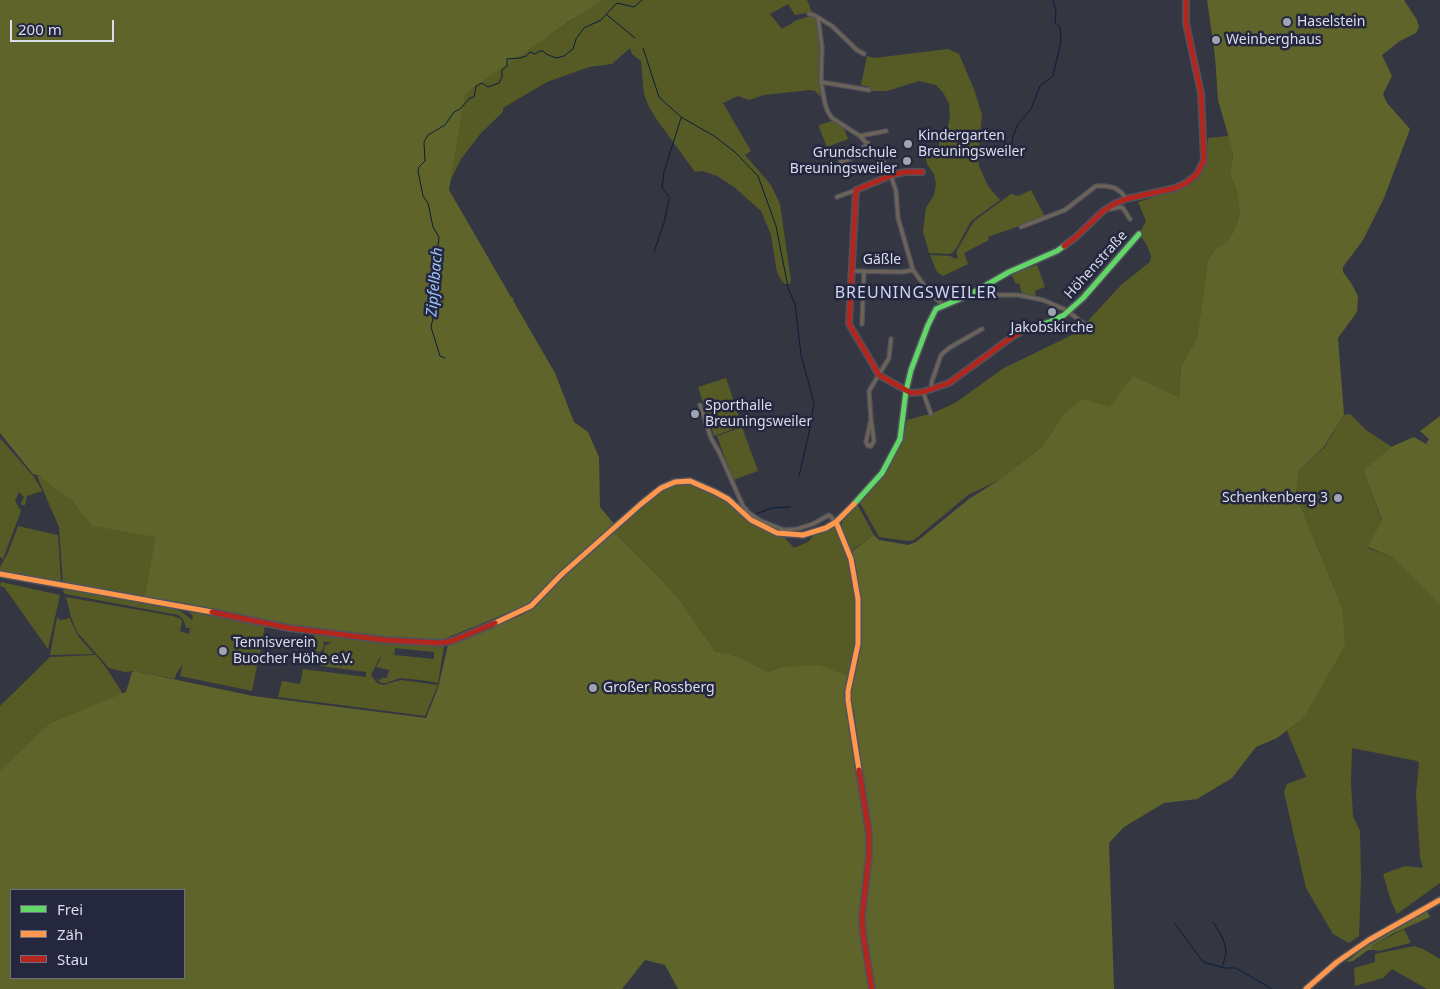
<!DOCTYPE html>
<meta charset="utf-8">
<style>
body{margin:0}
#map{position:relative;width:1440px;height:989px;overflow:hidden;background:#343642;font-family:"Noto Sans",sans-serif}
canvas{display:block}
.legend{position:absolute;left:10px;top:889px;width:175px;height:90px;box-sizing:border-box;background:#24273d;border:1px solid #6d7083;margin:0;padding:6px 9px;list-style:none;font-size:15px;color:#daddeb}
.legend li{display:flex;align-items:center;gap:10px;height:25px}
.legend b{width:25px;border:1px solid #6d7083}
.scale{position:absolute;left:10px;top:20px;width:104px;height:22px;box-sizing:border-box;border:2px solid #daddeb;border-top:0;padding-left:6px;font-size:15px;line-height:18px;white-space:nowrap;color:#daddeb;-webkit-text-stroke:4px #24273d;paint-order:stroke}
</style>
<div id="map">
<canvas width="1440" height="989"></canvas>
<ul class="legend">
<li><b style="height:6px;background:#63d668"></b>Frei</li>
<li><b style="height:6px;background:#ff974d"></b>Zäh</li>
<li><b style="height:6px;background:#b3261e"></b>Stau</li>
</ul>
<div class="scale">200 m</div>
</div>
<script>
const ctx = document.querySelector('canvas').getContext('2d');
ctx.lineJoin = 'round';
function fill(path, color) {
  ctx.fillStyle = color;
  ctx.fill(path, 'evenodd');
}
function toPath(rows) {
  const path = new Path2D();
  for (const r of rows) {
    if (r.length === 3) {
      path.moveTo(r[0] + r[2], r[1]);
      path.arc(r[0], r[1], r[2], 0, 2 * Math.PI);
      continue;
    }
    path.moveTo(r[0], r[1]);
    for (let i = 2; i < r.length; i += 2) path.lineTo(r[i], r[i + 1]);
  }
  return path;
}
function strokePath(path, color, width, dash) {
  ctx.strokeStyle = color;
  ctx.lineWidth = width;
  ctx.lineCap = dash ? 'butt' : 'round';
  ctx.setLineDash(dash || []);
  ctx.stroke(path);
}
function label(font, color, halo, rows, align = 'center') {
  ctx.font = font + ' "Noto Sans",sans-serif';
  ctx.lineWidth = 5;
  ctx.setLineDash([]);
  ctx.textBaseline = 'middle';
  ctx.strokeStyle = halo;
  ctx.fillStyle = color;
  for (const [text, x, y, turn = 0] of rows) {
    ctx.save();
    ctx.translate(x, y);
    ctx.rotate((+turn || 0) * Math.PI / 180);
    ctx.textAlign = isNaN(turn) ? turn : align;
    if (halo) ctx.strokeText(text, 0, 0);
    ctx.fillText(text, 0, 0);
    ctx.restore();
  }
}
fill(toPath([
 [595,0,807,0,812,12,795,15,788,4,770,14,782,29,797,20,807,17,813,17,816,19,820,46,819,85,821,97,815,91,810,90,764,95,749,100,738,96,723,103,751,151,745,155,771,185,780,204,791,281,790,284,785,284,781,280,777,272,771,235,761,211,734,187,717,176,702,171,695,172,657,120,649,107,644,94,641,61,632,54,630,48,612,64,589,67,547,82,503,108,503,112,481,133,461,159,449,183,449,195,455,207,465,250,458,262,494,282,514,299,510,304,497,298,483,299,455,276,447,291,437,285,438,265,435,243,423,210,418,185,414,153,417,135,431,113,460,81,498,52,550,35,571,21],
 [948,49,959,54,974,89,982,115,978,157,979,166,988,186,1000,200,971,221,957,247,952,253,949,254,929,253,923,231,926,208,934,195,936,184,934,174,927,164,925,153,939,152,939,133,946,134,950,118,949,104,944,94,936,85,919,81,887,91,870,91,870,87,861,85,867,56,874,58],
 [832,121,843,126,848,139,827,147,819,127,819,125],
 [1229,136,1233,156,1230,175,1236,188,1240,213,1234,231,1227,242,1218,247,1208,259,1197,338,1181,366,1179,399,1115,400,1109,408,1064,414,1042,447,999,480,968,495,914,540,908,541,879,537,859,501,887,468,903,439,907,420,933,413,955,403,1004,368,1074,334,1081,320,1086,323,1121,285,1150,262,1151,256,1147,245,1139,234,1146,221,1138,202,1183,188,1191,184,1201,174,1206,163,1208,138],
 [1031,190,1045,217,988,237,989,240,964,253,968,264,943,276,937,272,930,255,950,256,956,259,958,257,956,252,974,221,1011,194,1018,196],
 [1037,265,1045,287,1035,291,1036,296,1022,294,1019,283,1016,284,1011,274],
 [726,378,742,426,714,436,698,387],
 [1350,414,1366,430,1392,447,1363,470,1382,521,1368,548,1392,557,1440,606,1440,883,1397,914,1391,901,1383,874,1405,866,1423,868,1420,858,1416,794,1419,763,1417,761,1352,748,1351,783,1353,816,1360,831,1361,879,1359,936,1349,943,1333,934,1306,888,1284,792,1287,784,1306,777,1287,731,1303,719,1342,607,1296,495,1299,470,1324,448,1344,415],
 [742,427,758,471,733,480,717,436],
 [0,438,34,477,42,491,27,496,25,505,22,505,21,503,24,497,19,492,15,501,21,511,3,559,0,557],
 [37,476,40,476,52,487,71,500,92,526,157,536,144,599,63,584,59,527],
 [689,482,724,498,757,525,783,536,794,548,808,542,813,536,833,527,836,528,848,554,855,587,857,640,850,677,781,667,768,672,737,656,715,651,681,602,663,581,617,535,611,533,661,491,672,485],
 [857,504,874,535,851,551,842,529,842,522],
 [18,526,58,535,61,583,0,572,0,567,8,553],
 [1,582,60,595,48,649,4,587,0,586],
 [65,588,170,607,182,612,192,620,193,616,188,611,265,626,252,691,180,676,183,664,176,674,175,679,135,671,125,672,109,668,77,632,71,617,66,597,173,616,181,619,182,622,180,631,189,634,190,628,186,628,183,619,178,615,65,594,63,591],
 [57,617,60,620,67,619,69,617,78,636,94,654,50,655],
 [315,633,383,641,444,646,438,683,421,680,400,678,386,683,381,683,377,679,381,680,381,678,387,678,389,670,376,667,381,658,380,657,371,675,377,683,383,685,401,680,438,685,425,716,278,697,282,681,300,684,303,669,366,677,366,672,321,666,322,663,317,665,311,662,313,654,318,652,323,656,325,646,332,642,323,642,324,645,323,649,320,652,316,651,314,647,318,641,313,640],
 [395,648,434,652,434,659,394,655],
 [96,655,107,669,123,694,50,723,0,770,0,706,50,657],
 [1404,929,1410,941,1410,943,1379,951,1373,950,1372,946],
 [1414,946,1423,949,1440,959,1440,989,1427,989,1392,969,1383,978,1355,986,1354,968,1375,962,1375,954]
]), '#565b25');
fill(toPath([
 [0,0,601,0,465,93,449,190,555,373,574,422,588,432,599,457,600,507,615,525,562,571,527,605,444,639,418,641,368,636,271,622,144,599,156,537,92,526,71,500,52,487,40,476,33,474,0,433],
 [1207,0,1404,0,1417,20,1419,27,1416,33,1400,41,1382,55,1392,76,1383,94,1387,103,1410,129,1384,198,1363,240,1343,267,1343,272,1351,283,1358,296,1357,312,1338,338,1344,415,1323,448,1299,470,1296,495,1342,607,1345,645,1303,719,1277,738,1256,747,1232,778,1197,799,1164,803,1124,827,1109,843,1114,989,875,989,866,936,864,913,872,858,871,832,854,711,851,703,851,690,859,651,861,621,856,571,851,552,874,535,879,540,908,545,916,542,969,499,999,480,1042,447,1064,414,1083,399,1109,407,1133,376,1179,398,1181,366,1197,338,1208,259,1218,247,1227,242,1234,231,1240,213,1236,188,1230,175,1233,156,1229,138,1218,100,1215,56],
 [1440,416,1440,606,1392,557,1368,547,1382,520,1363,470,1393,446,1414,437,1426,444,1429,439,1420,431],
 [611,533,617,535,663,581,681,602,715,651,737,656,768,672,781,667,819,665,850,677,845,696,867,845,860,914,862,943,869,989,678,989,665,965,645,960,622,989,0,989,0,770,50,723,126,692,132,672,135,671,253,696,426,718,438,688,448,645,524,614,531,609,574,566],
 [11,890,184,890,184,978,11,978],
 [1427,911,1430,917,1394,933,1372,946,1373,950,1368,950,1353,961,1346,962,1365,947]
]), '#5f652a');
strokePath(toPath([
 [607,15,635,38],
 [643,48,659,97,681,117,714,136,735,152,758,176,776,226,788,287],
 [1012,145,1013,136,1018,124,1031,109,1040,86,1053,76,1061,41,1060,28,1055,22,1056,12,1053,0],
 [669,197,662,188,664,172,681,118],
 [654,252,664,223,669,199],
 [788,288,795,304,801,355,814,403,809,433,799,476],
 [445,358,440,356,431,327,437,300,437,254,439,237,433,227,428,203,423,196,418,171,419,167,425,161,424,142,428,135,445,125,454,112,460,109,470,98,474,97,476,86,482,83,488,87,499,83,502,77,502,70,507,66,507,59,520,58,526,56,530,52,535,54,540,51,543,51,546,54,556,58,564,56,573,49,576,39,584,28,601,20,617,3,634,7,642,0],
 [756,514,772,508,790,507],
 [1213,922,1222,937,1225,945,1226,953,1223,965],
 [1175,924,1203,962,1225,968,1236,968,1272,989]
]), '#081e3d', 1);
const street = toPath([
 [809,14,814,15,832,26,857,50,864,54],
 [818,18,822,47,821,82,825,104,828,112,832,118,860,136,888,167,896,191,898,218,913,270,929,292,943,305],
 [821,82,869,90],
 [860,136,886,131],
 [842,164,2.5],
 [843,162,854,157,868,143],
 [833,169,839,164],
 [837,197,856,190],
 [1109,208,1111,209,1119,207,1123,208,1130,219],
 [1021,227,1065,210,1096,186,1105,186,1115,188,1122,193,1126,199],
 [851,271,902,272,913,270],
 [981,288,984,292,994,295,1018,295,1043,300,1066,310,1086,325],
 [862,324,864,271],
 [931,388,932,381,941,355,949,348,982,329],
 [923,392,931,414],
 [700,405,711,438,719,452,743,506,749,513,761,521,784,530,797,529,813,524,829,515,836,522],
 [871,419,869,391,889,358,891,339],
 [871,419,874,441,871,446,868,446,866,442,871,419]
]);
const fast = toPath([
 [1026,329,1050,322,1064,315,1083,298,1139,234],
 [854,504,882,473,900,439,906,391,911,370,928,325,936,309,969,295,1009,272,1057,251,1064,246]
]);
const slow = toPath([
 [836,522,851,559,858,599,858,644,848,691,848,700,859,770],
 [0,574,212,612],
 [495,623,531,606,562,574,641,504,661,488,675,482,690,481,715,492,728,499,751,520,777,533,803,535,826,528,836,522,854,504],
 [1306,989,1337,962,1369,940,1440,900]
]);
const jam = toPath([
 [922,172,905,172,892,175,856,190,849,324,879,375,911,393,923,392,949,383,1012,337,1026,329],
 [1064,246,1076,237,1103,211,1114,204,1126,199,1175,188,1186,183,1197,174,1204,160,1201,93,1186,23,1186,0],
 [212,612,289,628,385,640,440,643,452,641,495,623],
 [859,770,869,833,869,856,862,917,863,934,872,989]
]);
strokePath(street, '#4f525c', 5.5);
strokePath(fast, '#4f525c', 8);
strokePath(slow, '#4f525c', 8);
strokePath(jam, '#4f525c', 8);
strokePath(street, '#6e6357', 3);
strokePath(fast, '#63d668', 5);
strokePath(slow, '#ff974d', 5);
strokePath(jam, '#b3261e', 5);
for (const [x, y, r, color] of [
 [1287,22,5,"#a0a3b0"],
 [1216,40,5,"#a0a3b0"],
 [908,144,5,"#a0a3b0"],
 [907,161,5,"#a0a3b0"],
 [1052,312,5,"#a0a3b0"],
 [695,414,5,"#a0a3b0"],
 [1338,498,5,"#a0a3b0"],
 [223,651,5,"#a0a3b0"],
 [593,688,5,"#a0a3b0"]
]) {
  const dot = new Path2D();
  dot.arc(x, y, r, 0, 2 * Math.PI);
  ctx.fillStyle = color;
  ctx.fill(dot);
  strokePath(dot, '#24273d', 2);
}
label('14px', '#daddeb', '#24273d', [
 ["Haselstein",1297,22],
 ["Weinberghaus",1226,40],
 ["Kindergarten",918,136],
 ["Breuningsweiler",918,152],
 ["Grundschule",897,153,"right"],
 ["Breuningsweiler",897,169,"right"],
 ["Jakobskirche",1052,328,"center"],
 ["Sporthalle",705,406],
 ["Breuningsweiler",705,422],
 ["Schenkenberg 3",1328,498,"right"],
 ["Tennisverein",233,643],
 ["Buocher Höhe e.V.",233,659],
 ["Großer Rossberg",603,688]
], 'left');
label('14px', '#daddeb', '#24273d', [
 ["Gäßle",882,260],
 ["Höhenstraße",1096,265,-48]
]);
label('italic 15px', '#9dc5fb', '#24273d', [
 ["Zipfelbach",435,282,-85]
]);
ctx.letterSpacing = '1px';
label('16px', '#d0d6f3', '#24273d', [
 ["BREUNINGSWEILER",916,293]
]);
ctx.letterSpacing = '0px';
</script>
